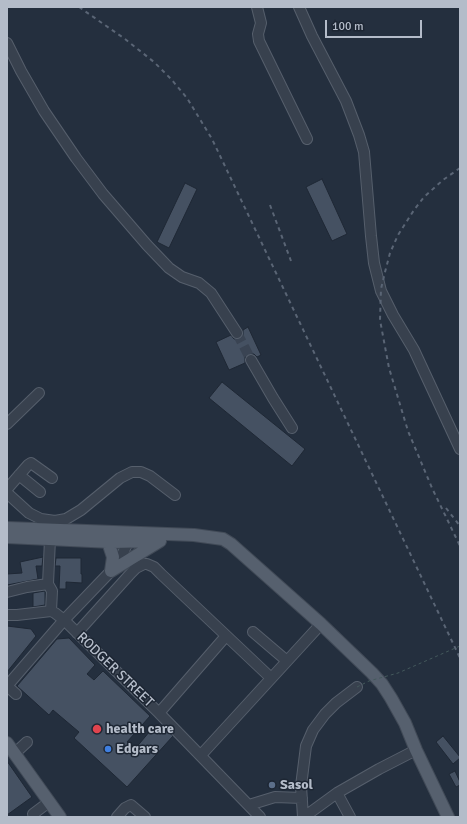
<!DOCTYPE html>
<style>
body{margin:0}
#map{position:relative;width:467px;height:824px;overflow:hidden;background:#242f3e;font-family:Signika,sans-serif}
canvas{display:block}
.frame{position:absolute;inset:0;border:8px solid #b4bcc9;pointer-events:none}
.scale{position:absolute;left:325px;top:20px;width:97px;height:18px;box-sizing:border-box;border:2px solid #b4bcc9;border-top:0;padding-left:5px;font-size:12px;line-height:14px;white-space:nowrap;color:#b4bcc9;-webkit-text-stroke:3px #1d2633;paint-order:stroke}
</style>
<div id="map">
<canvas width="467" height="824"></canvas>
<div class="frame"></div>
<div class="scale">100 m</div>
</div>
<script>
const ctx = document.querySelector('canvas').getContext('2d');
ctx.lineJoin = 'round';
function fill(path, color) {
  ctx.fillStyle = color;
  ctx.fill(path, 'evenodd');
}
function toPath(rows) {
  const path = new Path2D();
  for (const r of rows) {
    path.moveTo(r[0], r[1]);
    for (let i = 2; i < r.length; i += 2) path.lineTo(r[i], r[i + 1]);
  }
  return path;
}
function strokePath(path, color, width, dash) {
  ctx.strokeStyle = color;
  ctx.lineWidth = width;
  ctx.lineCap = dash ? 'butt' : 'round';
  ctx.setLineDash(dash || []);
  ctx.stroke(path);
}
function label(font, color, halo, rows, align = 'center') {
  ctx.font = font + ' Signika,sans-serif';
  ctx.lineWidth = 3;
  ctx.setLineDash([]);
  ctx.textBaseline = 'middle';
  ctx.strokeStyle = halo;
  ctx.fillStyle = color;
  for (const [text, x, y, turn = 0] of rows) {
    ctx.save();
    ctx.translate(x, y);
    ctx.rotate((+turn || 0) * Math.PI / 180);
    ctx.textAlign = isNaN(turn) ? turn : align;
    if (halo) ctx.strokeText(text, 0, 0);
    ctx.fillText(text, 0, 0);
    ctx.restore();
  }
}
const building = toPath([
 [322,179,347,234,332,241,306,187,322,179],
 [185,183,197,189,169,248,157,242,185,183],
 [248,327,261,355,257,357,254,354,248,354,245,357,245,363,229,370,216,342,231,335,234,339,240,339,243,336,243,330,248,327],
 [222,382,305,449,292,466,209,398,222,382],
 [43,557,42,566,36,566,38,579,7,585,7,574,22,573,20,562,43,557],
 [56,558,81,558,81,574,82,574,82,583,66,582,66,589,59,589,60,566,55,566,56,558],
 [45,591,45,605,33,607,33,593,45,591],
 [7,626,31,629,36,636,7,672,7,626],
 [69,638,95,665,87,674,94,680,103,671,150,716,127,742,135,749,155,725,160,724,173,736,127,787,74,738,79,732,53,710,49,715,17,686,57,639,69,638],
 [443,736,460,757,460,758,453,764,436,742,443,736],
 [7,761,32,797,7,815,7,761],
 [455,771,460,782,460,785,456,787,449,774,455,771]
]);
fill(building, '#455162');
strokePath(building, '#1f2835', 1);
strokePath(toPath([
 [237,333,251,360]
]), '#3a4453', 10, [10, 5]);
const minor = toPath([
 [257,7,261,23,258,34,259,41,307,139],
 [299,7,312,36,346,101,359,135,364,152,371,236,374,263,381,291,393,315,414,350,460,449],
 [7,43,21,71,44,111,76,158,103,194,147,245,169,268,182,277,199,283,211,293,237,333],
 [251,360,273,398,292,428],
 [7,424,39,393],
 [19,475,40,492],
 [7,489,28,465,31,463,52,478],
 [7,493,29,513,41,519,55,521,66,519,81,510,120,478,132,472,141,472,150,476,175,495],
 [50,539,48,584,52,591,51,611],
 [7,592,27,587,48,584],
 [7,615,17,615,51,611,55,613,64,620,159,713,260,817],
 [253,632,287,661],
 [77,633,131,573,136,568,144,564,147,564,154,567,161,574,271,678],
 [7,686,64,620,111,571,123,553,128,542,130,535],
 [7,686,16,694],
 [159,713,226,636],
 [14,754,27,742],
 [201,755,321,624],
 [337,793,350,817],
 [249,805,275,797,302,798],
 [33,814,49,802],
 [117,817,125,808,131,805,145,817],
 [303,817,301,786,306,746,313,730,325,714,336,703,357,687],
 [304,817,337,793,379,769,416,750]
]);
const major = toPath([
 [7,528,194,535,223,539,231,544,321,624,372,673,382,684,391,698,405,723,416,750,448,817],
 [7,537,112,542,154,541],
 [108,542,113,557,111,571],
 [111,571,160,541],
 [7,743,60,817]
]);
strokePath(minor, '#565f6c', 12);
strokePath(major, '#414a57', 14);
strokePath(minor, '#38414e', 10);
strokePath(major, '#56606e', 12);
strokePath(toPath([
 [79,7,125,39,154,62,171,79,187,98,212,139,460,658],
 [460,168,443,180,424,197,414,210,398,235,390,253,385,272,381,289,380,320,389,368,408,431,432,488,460,546],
 [270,205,291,261],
 [446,508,460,526]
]), '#5a6575', 2, [4, 4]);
strokePath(toPath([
 [357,687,369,681,398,673,460,646]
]), '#44595c', 1, [3, 3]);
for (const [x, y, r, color] of [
 [97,729,5,"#e0444e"],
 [108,749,4,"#3f7fe0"],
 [272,785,4,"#5c6f8a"]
]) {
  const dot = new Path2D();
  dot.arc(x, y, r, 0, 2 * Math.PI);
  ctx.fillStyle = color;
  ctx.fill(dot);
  strokePath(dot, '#1d2633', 1.5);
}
label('14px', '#b4bcc9', '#1d2633', [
 ["RODGER STREET",115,670,44]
]);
label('bold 14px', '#b4bcc9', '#1d2633', [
 ["health care",106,729],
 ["Edgars",116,749],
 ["Sasol",280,785]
], 'left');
</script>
